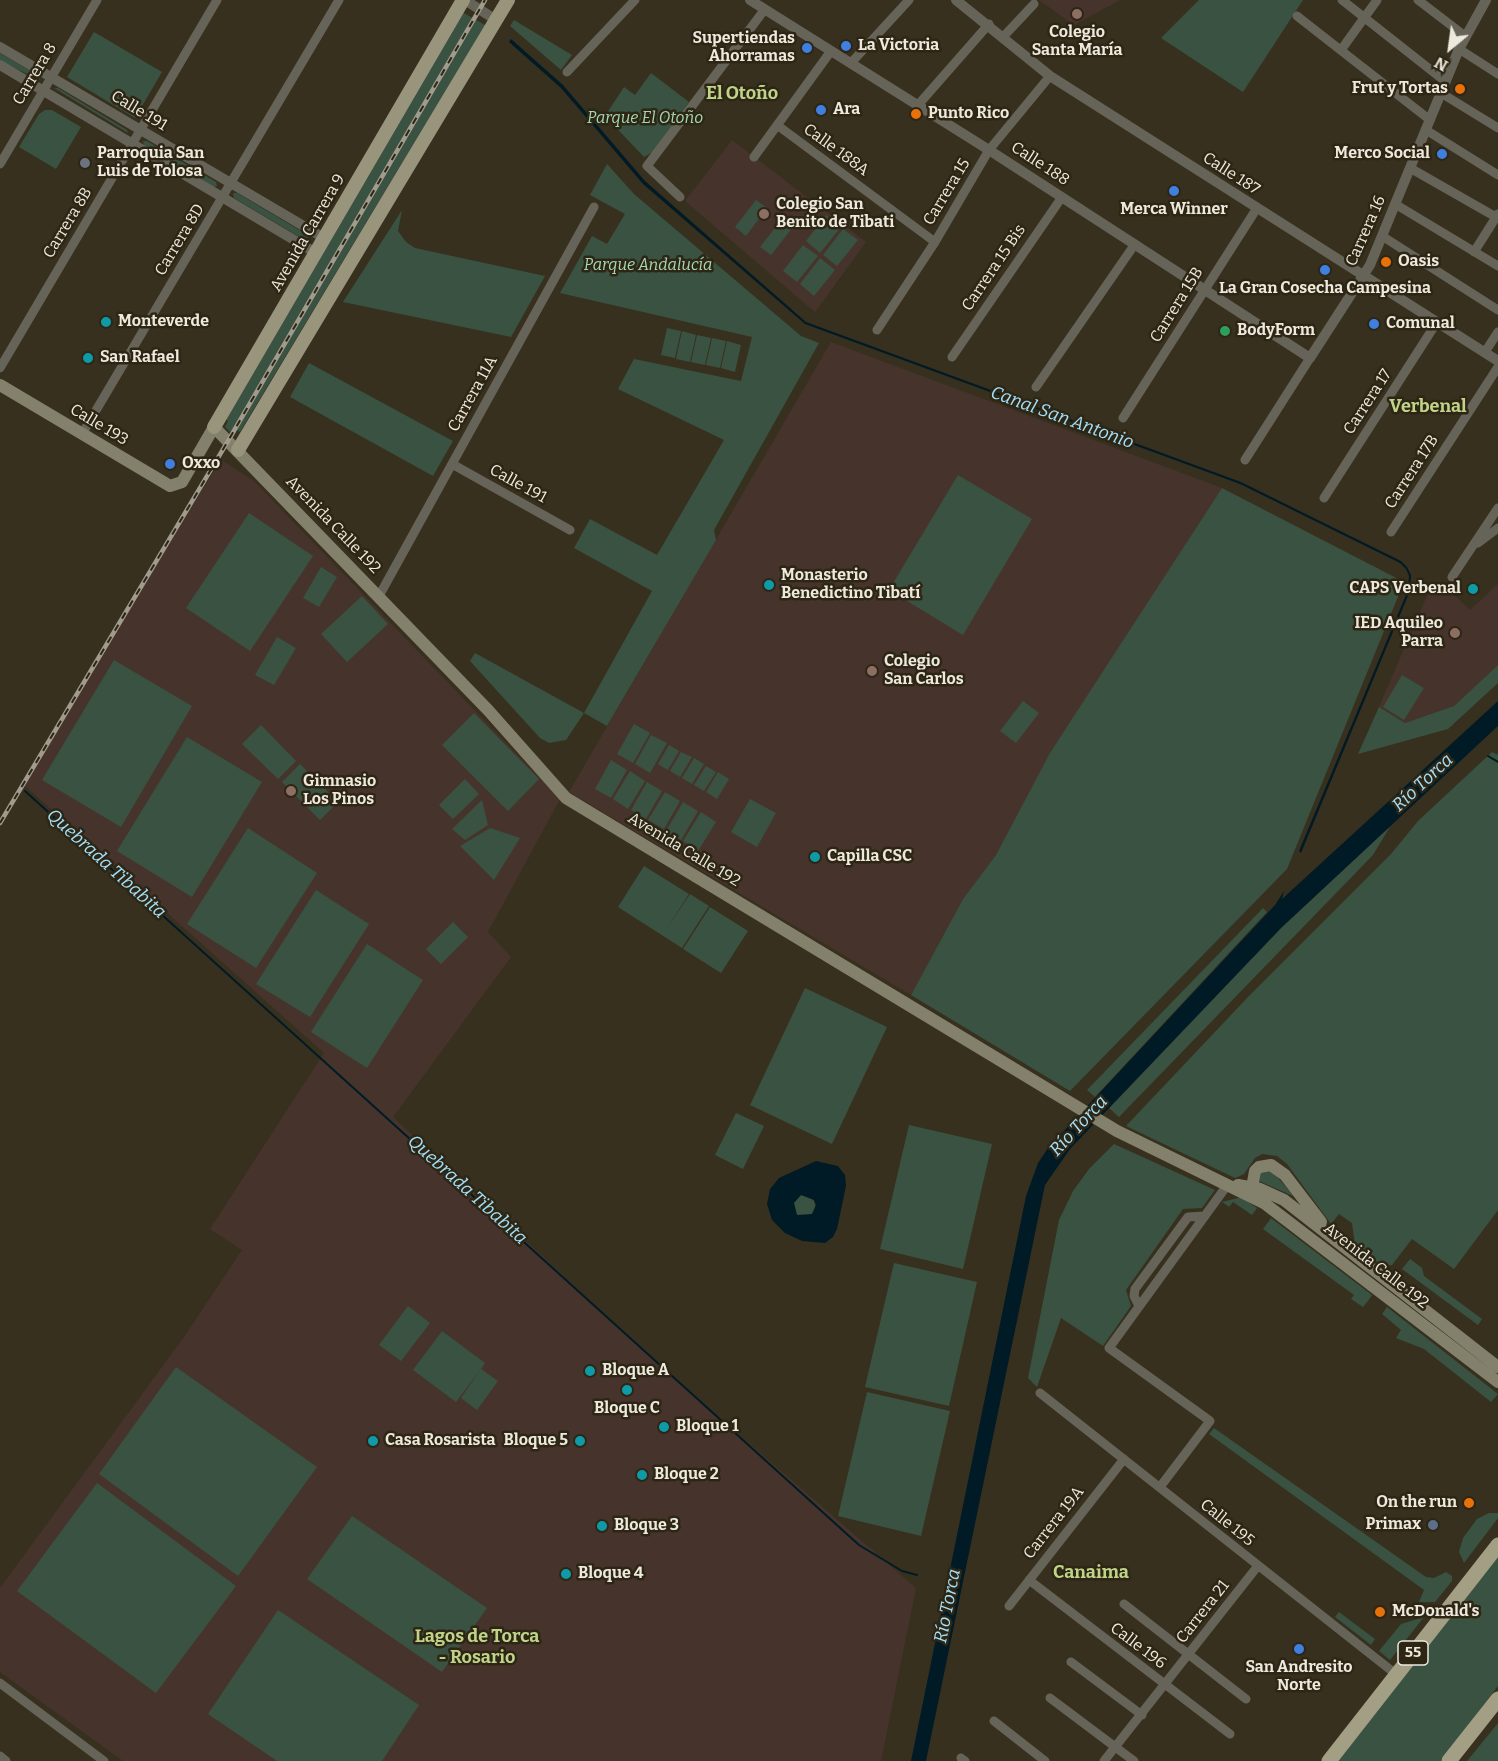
<!DOCTYPE html>
<meta charset="utf-8">
<style>
body{margin:0}
#map{position:relative;width:1498px;height:1761px;overflow:hidden;background:#38301e;font-family:Bitter,serif}
canvas{display:block}
.north{position:absolute;left:1420px;top:18px;width:60px;height:60px;-webkit-text-stroke:4px #2e2614;paint-order:stroke;rotate:209deg;font-size:16px;font-weight:700;line-height:24px;text-align:center;color:#ede9dd}
.north::after{content:'';display:block;margin:auto;width:21px;height:27px;background:#ede9dd;clip-path:polygon(50% 0,100% 100%,50% 72%,0 100%)}
</style>
<div id="map">
<canvas width="1498" height="1761"></canvas>
<div class="north">N</div>
</div>
<script>
const ctx = document.querySelector('canvas').getContext('2d');
ctx.lineJoin = 'round';
function fill(path, color) {
  ctx.fillStyle = color;
  ctx.fill(path, 'evenodd');
}
function toPath(rows) {
  const path = new Path2D();
  for (const r of rows) {
    if (r.length === 3) {
      path.moveTo(r[0] + r[2], r[1]);
      path.arc(r[0], r[1], r[2], 0, 2 * Math.PI);
      continue;
    }
    path.moveTo(r[0], r[1]);
    for (let i = 2; i < r.length; i += 2) path.lineTo(r[i], r[i + 1]);
  }
  return path;
}
function strokePath(path, color, width, dash) {
  ctx.strokeStyle = color;
  ctx.lineWidth = width;
  ctx.lineCap = dash ? 'butt' : 'round';
  ctx.setLineDash(dash || []);
  ctx.stroke(path);
}
function label(font, color, halo, rows, align = 'center') {
  ctx.font = font + ' Bitter,serif';
  ctx.lineWidth = 5;
  ctx.setLineDash([]);
  ctx.textBaseline = 'middle';
  ctx.strokeStyle = halo;
  ctx.fillStyle = color;
  for (const [text, x, y, turn = 0] of rows) {
    ctx.save();
    ctx.translate(x, y);
    ctx.rotate((+turn || 0) * Math.PI / 180);
    ctx.textAlign = isNaN(turn) ? turn : align;
    if (halo) ctx.strokeText(text, 0, 0);
    ctx.fillText(text, 0, 0);
    ctx.restore();
  }
}
fill(toPath([
 [1039,0,1120,0,1074,25],
 [732,140,866,242,815,312,685,201],
 [831,342,1222,488,1140,616,996,855,963,899,911,995,569,792],
 [221,460,254,481,560,799,488,932,511,957,393,1117,663,1369,916,1588,881,1761,123,1761,0,1672,0,1588,184,1337,242,1250,210,1229,324,1053,24,785,147,578],
 [1433,582,1451,592,1470,610,1498,584,1498,665,1454,706,1405,723,1379,707]
]), '#46342c');
fill(toPath([
 [1199,0,1303,0,1243,92,1161,38],
 [462,12,485,25,240,432,237,430,234,436,225,427,228,421,226,419],
 [514,20,572,55,561,70,510,26],
 [94,32,162,72,135,118,67,77],
 [0,53,39,76,40,80,0,61],
 [651,73,689,102,653,152,644,157,605,116,624,87,635,95],
 [54,88,58,88,127,130,128,133],
 [45,110,52,110,81,127,56,169,19,147,39,114],
 [143,141,147,141,216,182,217,186,214,187,144,145],
 [607,164,634,194,801,336,819,343,714,530,716,540,607,726,584,713,566,740,549,743,540,738,470,661,475,653,584,713,652,591,574,548,590,519,657,555,724,440,618,389,634,359,741,381,752,337,560,293,592,236,607,244,625,214,590,195],
 [233,193,237,193,306,234,308,238,303,239,234,198],
 [756,200,767,208,746,236,735,227],
 [402,210,398,231,406,242,415,248,545,276,511,337,343,302],
 [826,215,841,227,820,253,806,241],
 [782,219,793,227,771,255,760,247],
 [843,229,858,240,837,266,823,255],
 [803,245,818,256,797,282,783,271],
 [820,258,835,270,814,296,800,284],
 [667,328,681,331,675,358,661,355],
 [682,331,696,335,690,362,676,359],
 [697,335,711,338,705,365,691,362],
 [712,338,726,341,720,368,706,365],
 [727,341,741,345,735,372,721,368],
 [309,363,453,441,433,476,290,397],
 [958,475,1032,519,963,635,889,590],
 [1222,488,1404,582,1287,869,1070,1091,911,995,963,899,996,855,1050,753],
 [249,513,313,556,250,651,186,608],
 [321,567,337,577,319,607,303,598],
 [362,596,388,624,347,662,321,634],
 [277,637,296,648,274,685,255,675],
 [114,660,192,706,121,827,42,780],
 [1498,665,1498,683,1448,729,1358,754,1379,707,1405,723,1454,706],
 [1402,675,1424,688,1404,720,1383,707],
 [1023,701,1039,713,1016,743,1000,731],
 [474,713,539,779,508,811,442,745],
 [634,724,650,733,633,763,617,754],
 [261,725,296,761,278,779,242,744],
 [651,735,667,743,650,773,635,764],
 [187,737,262,782,192,897,117,851],
 [669,745,679,751,668,770,658,764],
 [681,752,692,757,680,777,670,771],
 [1492,752,1498,755,1498,1210,1454,1269,1412,1239,1392,1265,1387,1266,1380,1264,1355,1244,1352,1223,1339,1214,1331,1224,1287,1164,1277,1156,1262,1154,1255,1158,1244,1174,1235,1178,1126,1126,1248,997,1391,854,1418,821],
 [694,758,704,764,692,784,682,778],
 [611,760,627,770,611,798,595,789],
 [300,764,338,802,320,820,282,782],
 [706,766,716,772,704,791,694,785],
 [630,771,645,781,628,809,613,799],
 [718,772,729,779,717,799,706,792],
 [465,779,479,794,453,819,439,805],
 [647,782,662,791,646,819,631,810],
 [665,792,680,801,664,829,648,820],
 [750,799,776,813,757,847,731,832],
 [482,800,488,825,465,840,452,829],
 [683,802,698,811,681,840,666,831],
 [701,812,716,822,698,851,683,841],
 [1391,825,1373,855,1119,1117,1109,1108,1281,928],
 [248,828,317,873,256,968,187,924],
 [490,828,520,838,494,880,460,846],
 [644,866,689,894,667,928,690,894,709,906,682,948,618,907],
 [316,890,369,924,310,1017,256,984],
 [710,907,748,931,721,973,683,949],
 [1263,908,1267,912,1095,1097,1087,1090],
 [453,922,468,937,441,964,426,949],
 [367,944,423,980,367,1068,311,1032],
 [805,988,887,1027,832,1144,750,1105],
 [736,1113,764,1126,743,1169,715,1155],
 [909,1125,992,1144,963,1269,880,1249],
 [1114,1144,1215,1190,1202,1208,1183,1209,1126,1290,1131,1306,1103,1346,1061,1318,1037,1387,1028,1378,1059,1220,1073,1191,1089,1169],
 [1272,1171,1293,1195,1293,1196,1259,1181,1259,1172],
 [804,1206,11],
 [1242,1197,1257,1208,1252,1215,1233,1202,1229,1207,1222,1202],
 [1271,1218,1372,1295,1368,1301,1363,1307,1351,1299,1354,1295,1263,1229],
 [1410,1259,1422,1268,1424,1276,1482,1319,1478,1325,1402,1269],
 [894,1263,977,1282,949,1406,865,1387],
 [408,1306,430,1323,401,1361,379,1345],
 [1387,1307,1498,1394,1491,1402,1424,1349,1396,1338,1401,1330,1382,1314],
 [442,1331,485,1363,481,1369,498,1381,477,1410,461,1398,481,1369,456,1402,413,1370],
 [176,1367,317,1467,238,1576,99,1474],
 [867,1392,950,1411,921,1536,838,1516],
 [1214,1428,1426,1577,1434,1578,1446,1572,1452,1576,1452,1581,1435,1602,1419,1602,1424,1590,1209,1434],
 [97,1483,236,1586,156,1693,17,1591],
 [1489,1513,1498,1513,1498,1518,1464,1563,1459,1552,1463,1538,1477,1519],
 [352,1516,487,1608,442,1672,307,1579],
 [1498,1556,1498,1686,1443,1758,1441,1761,1338,1761],
 [278,1610,419,1705,382,1761,277,1761,208,1714],
 [1339,1612,1375,1639,1371,1645,1335,1617],
 [1424,1617,1390,1660,1379,1651,1401,1624],
 [1498,1723,1498,1761,1467,1761]
]), '#395241');
fill(toPath([
 [511,39,563,85,645,181,806,322,1241,482,1401,561,1407,567,1411,575,1410,591,1301,853,1299,851,1408,590,1409,576,1406,569,1400,563,1240,484,805,324,643,184,561,88,509,42],
 [1498,701,1498,726,1281,928,1070,1149,1045,1185,926,1761,911,1761,1026,1196,1038,1163,1048,1148,1275,905,1284,891,1282,899],
 [816,1161,838,1166,845,1175,846,1186,837,1229,833,1237,825,1243,802,1241,785,1233,772,1220,767,1204,770,1189,779,1178],
 [801,1195,814,1200,816,1205,812,1214,797,1215,794,1203]
]), '#001b26');
strokePath(toPath([
 [1488,756,1498,762],
 [25,791,859,1545,902,1571,917,1575]
]), '#001b26', 2);
strokePath(toPath([
 [1342,0,1446,82],
 [1418,0,1465,36],
 [1297,16,1430,120],
 [1004,36,1034,4],
 [1459,49,1498,74],
 [1341,50,1377,0],
 [851,63,909,0],
 [567,72,635,0],
 [1441,93,1498,128],
 [918,105,989,24],
 [777,125,935,242],
 [1426,130,1498,175],
 [754,157,831,51],
 [0,164,97,0],
 [1410,168,1496,217],
 [680,197,647,166,765,9],
 [1395,204,1498,266],
 [1382,236,1498,310],
 [1474,252,1498,214],
 [877,330,935,242,989,150,1050,76],
 [1485,352,1498,332],
 [952,357,1062,197],
 [0,368,217,0],
 [1036,387,1135,244],
 [1123,418,1257,208],
 [82,434,339,0],
 [1245,460,1310,358],
 [452,464,570,530],
 [1324,498,1437,322],
 [1391,532,1498,367],
 [1478,543,1498,528],
 [1452,577,1498,508],
 [379,596,594,207],
 [1139,1306,1134,1296,1135,1289,1188,1217,1205,1216],
 [1040,1393,1397,1675],
 [1160,1487,1210,1421,1109,1348,1228,1184],
 [1029,1580,1230,1734],
 [1124,1604,1246,1699],
 [1009,1606,1124,1459],
 [1071,1662,1142,1715],
 [0,1683,104,1761],
 [1050,1698,1134,1761],
 [994,1721,1045,1761],
 [0,1756,6,1761],
 [961,1758,965,1761],
 [1104,1761,1257,1567]
]), '#666458', 9);
strokePath(toPath([
 [465,0,496,20],
 [750,0,989,150,1310,358,1370,265,1459,49,1486,0],
 [956,0,1050,76,1498,361],
 [0,47,324,238],
 [0,65,316,253]
]), '#666458', 10);
strokePath(toPath([
 [0,385,170,486,182,482,214,427,488,710,566,798,1117,1131,1264,1203,1498,1382],
 [1238,1185,1260,1189,1284,1200,1498,1367],
 [1257,1192,1253,1182,1255,1171,1259,1167,1271,1165,1285,1175,1321,1222]
]), '#83806c', 12);
strokePath(toPath([
 [214,427,463,0],
 [238,450,508,0]
]), '#99957c', 14);
strokePath(toPath([
 [1329,1761,1498,1545],
 [1449,1761,1498,1699]
]), '#a39f84', 15);
const rail = toPath([
 [0,823,228,441,485,0]
]);
strokePath(rail, '#a09b8c', 4.5);
strokePath(rail, '#2e2614', 2, [7]);
for (const [x, y, r, color] of [
 [1077,14,6,"#8d6e63"],
 [846,46,6,"#3f7fe0"],
 [807,48,6,"#3f7fe0"],
 [1460,89,6,"#e8710a"],
 [821,110,6,"#3f7fe0"],
 [916,114,6,"#e8710a"],
 [1442,154,6,"#3f7fe0"],
 [85,163,6,"#6b7280"],
 [1174,191,6,"#3f7fe0"],
 [764,214,6,"#8d6e63"],
 [1386,262,6,"#e8710a"],
 [1325,270,6,"#3f7fe0"],
 [106,322,6,"#0f9aa8"],
 [1374,324,6,"#3f7fe0"],
 [1225,331,6,"#2e9e5b"],
 [88,358,6,"#0f9aa8"],
 [170,464,6,"#3f7fe0"],
 [769,585,6,"#0f9aa8"],
 [1473,589,6,"#0f9aa8"],
 [1455,633,6,"#8d6e63"],
 [872,671,6,"#8d6e63"],
 [291,791,6,"#8d6e63"],
 [815,857,6,"#0f9aa8"],
 [590,1371,6,"#0f9aa8"],
 [627,1390,6,"#0f9aa8"],
 [664,1427,6,"#0f9aa8"],
 [373,1441,6,"#0f9aa8"],
 [580,1441,6,"#0f9aa8"],
 [642,1475,6,"#0f9aa8"],
 [1469,1503,6,"#e8710a"],
 [1433,1525,6,"#5c6f8a"],
 [602,1526,6,"#0f9aa8"],
 [566,1574,6,"#0f9aa8"],
 [1380,1612,6,"#e8710a"],
 [1299,1649,6,"#3f7fe0"]
]) {
  const dot = new Path2D();
  dot.arc(x, y, r, 0, 2 * Math.PI);
  ctx.fillStyle = color;
  ctx.fill(dot);
  strokePath(dot, '#2e2614', 2);
}
for (const [x, y, w] of [
 [1413,1653,30]
]) {
  const box = new Path2D();
  box.roundRect(x - w / 2, y - 12, w, 24, 4.5);
  ctx.fillStyle = '#2e2614';
  ctx.fill(box);
  strokePath(box, '#ede9dd', 1.5);
}
label('bold 15px', '#ede9dd', null, [
 ["55",1413,1653]
]);
label('bold 16px', '#ede9dd', '#2e2614', [
 ["Colegio",1077,33,"center"],
 ["Santa María",1077,51,"center"],
 ["Supertiendas",795,39,"right"],
 ["Ahorramas",795,57,"right"],
 ["La Victoria",858,46],
 ["Frut y Tortas",1448,89,"right"],
 ["Ara",833,110],
 ["Punto Rico",928,114],
 ["Parroquia San",97,154],
 ["Luis de Tolosa",97,172],
 ["Merco Social",1430,154,"right"],
 ["Colegio San",776,205],
 ["Benito de Tibati",776,223],
 ["Merca Winner",1174,210,"center"],
 ["Oasis",1398,262],
 ["La Gran Cosecha Campesina",1325,289,"center"],
 ["Monteverde",118,322],
 ["Comunal",1386,324],
 ["BodyForm",1237,331],
 ["San Rafael",100,358],
 ["Oxxo",182,464],
 ["Monasterio",781,576],
 ["Benedictino Tibatí",781,594],
 ["CAPS Verbenal",1461,589,"right"],
 ["IED Aquileo",1443,624,"right"],
 ["Parra",1443,642,"right"],
 ["Colegio",884,662],
 ["San Carlos",884,680],
 ["Gimnasio",303,782],
 ["Los Pinos",303,800],
 ["Capilla CSC",827,857],
 ["Bloque A",602,1371],
 ["Bloque C",627,1409,"center"],
 ["Bloque 1",676,1427],
 ["Casa Rosarista",385,1441],
 ["Bloque 5",568,1441,"right"],
 ["Bloque 2",654,1475],
 ["On the run",1457,1503,"right"],
 ["Primax",1421,1525,"right"],
 ["Bloque 3",614,1526],
 ["Bloque 4",578,1574],
 ["McDonald's",1392,1612],
 ["San Andresito",1299,1668,"center"],
 ["Norte",1299,1686,"center"]
], 'left');
label('16px', '#ede9dd', '#2e2614', [
 ["Carrera 8",35,74,-59],
 ["Calle 191",139,111,31],
 ["Calle 188A",836,150,36],
 ["Calle 188",1040,164,33],
 ["Calle 187",1231,174,33],
 ["Carrera 15",947,192,-59],
 ["Carrera 8B",68,223,-59],
 ["Carrera 16",1366,231,-66],
 ["Avenida Carrera 9",308,233,-60],
 ["Carrera 8D",180,240,-59],
 ["Carrera 15 Bis",994,268,-56],
 ["Carrera 15B",1177,305,-58],
 ["Carrera 11A",473,394,-61],
 ["Carrera 17",1368,402,-57],
 ["Calle 193",99,425,31],
 ["Carrera 17B",1412,472,-57],
 ["Calle 191",518,484,29],
 ["Avenida Calle 192",333,525,46],
 ["Avenida Calle 192",684,850,31],
 ["Avenida Calle 192",1376,1266,38],
 ["Carrera 19A",1054,1523,-52],
 ["Calle 195",1227,1523,39],
 ["Carrera 21",1203,1612,-52],
 ["Calle 196",1138,1646,37]
]);
label('italic 16px', '#a4d8b5', '#2e2614', [
 ["Parque El Otoño",645,119],
 ["Parque Andalucía",648,266]
]);
label('bold 18px', '#bfd489', '#2e2614', [
 ["El Otoño",742,94],
 ["Verbenal",1428,407],
 ["Canaima",1091,1573],
 ["Lagos de Torca",477,1637],
 ["- Rosario",477,1658]
]);
label('italic 18px', '#a3e1fb', '#2e2614', [
 ["Canal San Antonio",1062,418,20],
 ["Río Torca",1423,783,-43],
 ["Quebrada Tibabita",106,864,42],
 ["Río Torca",1079,1126,-47],
 ["Quebrada Tibabita",467,1190,42],
 ["Río Torca",948,1606,-79]
]);
</script>
